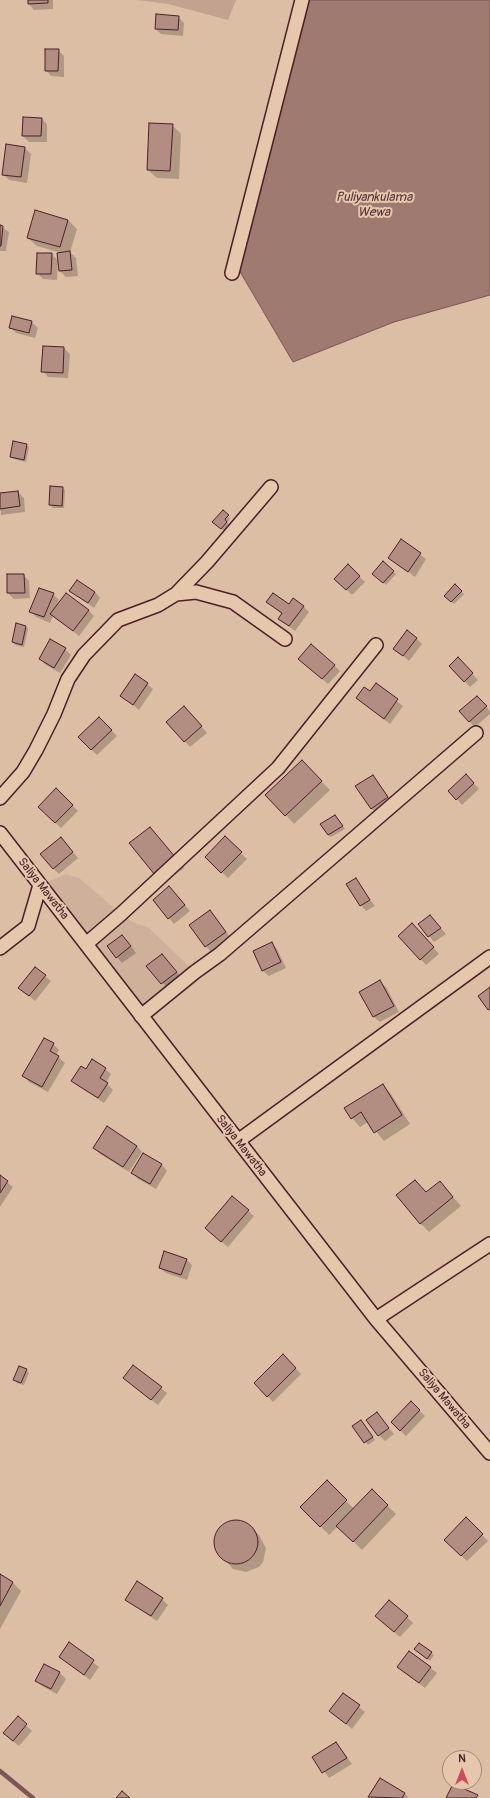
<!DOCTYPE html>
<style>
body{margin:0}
#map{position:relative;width:490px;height:1798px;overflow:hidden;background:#dcbea4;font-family:Pangolin,sans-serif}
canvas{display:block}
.north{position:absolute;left:442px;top:1750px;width:40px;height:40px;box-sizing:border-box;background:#e5c8ac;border:1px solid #a78478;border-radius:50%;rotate:0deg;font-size:11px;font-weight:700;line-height:16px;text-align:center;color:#4a1f2b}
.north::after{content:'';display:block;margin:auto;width:14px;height:18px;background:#d1495b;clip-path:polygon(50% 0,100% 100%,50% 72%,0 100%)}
</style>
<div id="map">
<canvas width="490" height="1798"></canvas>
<div class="north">N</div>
</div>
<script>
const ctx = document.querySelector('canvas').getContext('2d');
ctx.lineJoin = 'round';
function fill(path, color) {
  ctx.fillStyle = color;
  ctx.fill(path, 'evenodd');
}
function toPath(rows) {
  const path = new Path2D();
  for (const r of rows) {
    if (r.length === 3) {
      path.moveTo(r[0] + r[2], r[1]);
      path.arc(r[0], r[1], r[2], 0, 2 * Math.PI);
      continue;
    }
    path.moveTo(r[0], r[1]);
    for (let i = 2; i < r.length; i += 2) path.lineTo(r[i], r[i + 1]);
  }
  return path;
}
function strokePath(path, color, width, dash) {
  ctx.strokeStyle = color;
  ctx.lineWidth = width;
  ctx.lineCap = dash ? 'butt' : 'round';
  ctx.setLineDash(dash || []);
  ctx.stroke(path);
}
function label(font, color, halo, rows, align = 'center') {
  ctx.font = font + ' Pangolin,sans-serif';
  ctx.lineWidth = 4;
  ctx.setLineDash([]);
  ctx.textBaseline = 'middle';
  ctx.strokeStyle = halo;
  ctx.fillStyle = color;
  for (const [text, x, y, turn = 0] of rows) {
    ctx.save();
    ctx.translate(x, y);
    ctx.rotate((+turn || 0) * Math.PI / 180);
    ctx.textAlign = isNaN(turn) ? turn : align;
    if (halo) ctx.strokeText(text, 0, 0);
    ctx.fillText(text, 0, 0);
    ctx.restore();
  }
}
fill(toPath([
 [66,874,79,878,121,914,133,922,149,928,195,972,141,1016,40,885]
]), '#cfb09a');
fill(toPath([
 [138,0,236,0,228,20,168,4]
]), '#c3a390');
const water = toPath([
 [308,0,490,0,490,295,394,322,293,362,239,270,308,0]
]);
fill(water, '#9e7a70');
strokePath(water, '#7c5654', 1);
fill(toPath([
 [29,0,53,0,53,9,34,10,29,4],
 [178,17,184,23,183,36,161,34,156,29],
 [58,50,64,56,64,77,51,76,46,70],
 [42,119,47,124,47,142,29,142,23,136],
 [172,125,181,134,179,179,157,178,148,170],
 [25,148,31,154,27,183,9,180,3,174],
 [68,220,77,229,70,252,76,258,78,276,66,277,60,271,58,252,37,246,28,238],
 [0,226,9,232,6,251,0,251],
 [52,254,58,261,57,280,43,279,37,273],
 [13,317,32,322,38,328,35,338,16,333,10,327],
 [64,348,70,354,68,378,48,377,43,371],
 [26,445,29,447,26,462,14,459,11,457],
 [62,488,65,490,64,508,53,508,50,505],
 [18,492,24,498,25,512,1,515,0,494],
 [223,512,230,519,227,522,229,525,224,531,213,522],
 [402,541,426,559,415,577,390,558],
 [383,563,396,574,386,585,374,574],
 [348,566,365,582,352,595,336,579],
 [23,575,29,581,30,598,14,599,8,593],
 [455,586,464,594,454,604,445,596],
 [71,591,95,592,100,598,94,608],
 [53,594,59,600,56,607,88,610,94,616,79,636,53,615,50,623,36,617,31,611],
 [268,602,303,606,309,612,295,631,279,619,282,614],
 [26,627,28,629,24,647,15,645,13,642],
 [416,638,422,644,409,661,395,649],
 [65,649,71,655,60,673,46,665,40,659],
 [458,659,478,680,470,687,450,666],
 [305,664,334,665,340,671,328,684],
 [147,684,153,689,139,710,122,696],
 [376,685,403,706,390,724,357,698,370,693],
 [483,703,490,711,490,714,475,727,469,721],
 [190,713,207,733,190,747,167,722],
 [99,718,117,736,97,755,79,737],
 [302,762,330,790,294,824,286,815],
 [466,775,479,789,462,805,457,799],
 [373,776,393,803,377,814,371,808],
 [56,789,78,811,61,828,39,807],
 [335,816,345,829,331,837,328,835],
 [150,828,184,868,164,883,156,875],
 [225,838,247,859,228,878,206,857],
 [66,844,78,858,59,874,53,868],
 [355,880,375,906,366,911,361,905],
 [175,893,190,911,174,924,169,918],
 [210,911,231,938,211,952,206,946],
 [430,916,446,934,434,942,419,924],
 [418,930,439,954,426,965,399,936],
 [128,942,136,953,122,963,117,957],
 [272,943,277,949,286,968,269,976,263,971,254,952],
 [162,955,182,978,168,989,148,966],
 [45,976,51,981,35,1001,20,988],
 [380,982,386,987,399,1012,380,1022,374,1017,361,992],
 [53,1044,59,1050,56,1055,65,1063,48,1092,29,1082,24,1076],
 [105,1069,111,1074,106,1083,113,1090,104,1103,78,1086,73,1080,86,1070],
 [383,1085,391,1094,410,1124,384,1141,368,1122,360,1127,352,1118],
 [137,1146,142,1152,129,1172,100,1154,94,1148],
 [144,1155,162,1165,167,1171,156,1189,138,1179,133,1173],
 [0,1177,13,1187,0,1207],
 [440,1182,461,1206,429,1232,420,1223,426,1193],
 [248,1211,254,1216,228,1247,212,1234],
 [186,1259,192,1265,187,1280,166,1273,160,1268],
 [283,1356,301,1374,273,1402,255,1383],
 [26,1370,29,1373,24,1385,17,1383,15,1380],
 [124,1378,161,1388,167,1393,158,1405],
 [411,1403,425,1416,406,1436,392,1422],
 [376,1413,394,1434,385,1441,379,1435],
 [364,1424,375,1440,368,1445,354,1427],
 [327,1482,354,1509,372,1491,396,1514,362,1550,338,1526,329,1535,302,1507],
 [466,1519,488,1541,467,1561,445,1540],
 [230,1521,244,1522,259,1535,266,1548,263,1562,259,1567,246,1572,233,1569,215,1549,214,1543,218,1529],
 [0,1575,13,1583,21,1591,0,1629],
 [162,1599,168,1605,157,1621,126,1600],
 [407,1617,413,1623,400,1637,382,1622],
 [69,1644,99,1667,90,1680,60,1657],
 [410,1652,437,1673,425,1688,398,1667],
 [418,1652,431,1653,434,1655,430,1661],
 [45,1665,60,1673,66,1679,57,1694,42,1686,36,1681],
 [343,1694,365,1712,352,1729,330,1711],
 [18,1718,32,1731,19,1746,10,1739],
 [336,1743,352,1764,329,1778,314,1757],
 [380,1779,405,1794,409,1798,370,1798]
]), '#0003');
strokePath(toPath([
 [0,1771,33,1798]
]), '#7c5654', 4.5);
const building = toPath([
 [28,0,48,0,48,3,28,4,28,0],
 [156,14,179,16,178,30,155,29,156,14],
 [45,49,59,49,58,71,45,71,45,49],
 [23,117,42,118,41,136,22,136,23,117],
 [149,123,173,124,170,171,147,170,149,123],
 [6,144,25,147,21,177,2,175,6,144],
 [35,210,68,220,60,247,27,238,35,210],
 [0,225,3,226,1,246,0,246,0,225],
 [70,251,72,270,59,271,57,253,70,251],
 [37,253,52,253,51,274,36,274,37,253],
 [12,316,32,321,29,333,9,328,12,316],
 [43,346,64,347,63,373,41,372,43,346],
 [13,441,27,444,24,460,10,457,13,441],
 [50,486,63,487,62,506,49,505,50,486],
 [18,491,20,506,0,509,0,493,18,491],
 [223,510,229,515,225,519,227,522,221,529,212,522,223,510],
 [401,539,421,553,408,572,388,558,401,539],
 [383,561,394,571,383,583,372,574,383,561],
 [348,564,360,576,346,590,334,579,348,564],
 [7,574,24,574,25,593,7,593,7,574],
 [77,580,95,592,88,603,69,591,77,580],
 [455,584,462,591,451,602,444,596,455,584],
 [39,588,54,593,44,617,29,612,39,588],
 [66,593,89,610,73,631,50,614,66,593],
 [273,593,289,604,293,598,304,606,289,626,278,619,282,613,266,602,273,593],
 [16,623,26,626,22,645,12,642,16,623],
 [407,630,417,638,403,656,393,649,407,630],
 [50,639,66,648,54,668,39,659,50,639],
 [311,644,335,665,322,679,298,659,311,644],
 [458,657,473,673,464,682,449,666,458,657],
 [135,674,148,683,133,705,120,696,135,674],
 [376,683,398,699,384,719,356,698,364,687,370,691,376,683],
 [477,696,487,706,469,722,459,711,477,696],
 [184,706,202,726,184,742,166,722,184,706],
 [99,717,112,730,91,750,78,737,99,717],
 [302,760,322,781,285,816,265,795,302,760],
 [466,774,474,783,456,800,448,791,466,774],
 [373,775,388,797,371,809,355,786,373,775],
 [56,788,73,805,55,823,38,807,56,788],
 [335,815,343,826,328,835,320,824,335,815],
 [150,827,176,858,155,875,129,843,150,827],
 [225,836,242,852,221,873,205,857,225,836],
 [61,837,73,852,53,869,40,854,61,837],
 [356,878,370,900,360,906,346,884,356,878],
 [169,886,185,905,168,919,153,900,169,886],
 [210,910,226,932,205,947,189,925,210,910],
 [430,915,441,928,428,937,418,924,430,915],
 [412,923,434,947,420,960,398,936,412,923],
 [122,935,131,946,116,958,107,946,122,935],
 [272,942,281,962,262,971,253,951,272,942],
 [162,954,177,972,161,984,146,966,162,954],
 [35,967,46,975,29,996,18,988,35,967],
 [380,980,394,1006,373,1017,359,992,380,980],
 [490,987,490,1009,488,1010,478,996,490,987],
 [44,1038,54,1043,50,1051,59,1056,42,1087,22,1076,44,1038],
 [92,1059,106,1068,100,1078,108,1083,98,1098,71,1081,81,1066,86,1069,92,1059],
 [383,1084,402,1115,374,1133,361,1112,351,1119,344,1108,383,1084],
 [107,1126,137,1146,123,1167,93,1148,107,1126],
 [143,1153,162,1164,150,1184,131,1173,143,1153],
 [0,1175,8,1181,0,1193,0,1175],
 [415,1180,426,1192,440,1181,453,1197,420,1224,396,1195,415,1180],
 [232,1196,249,1210,221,1242,205,1228,232,1196],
 [164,1251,187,1259,181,1275,159,1268,164,1251],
 [283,1354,296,1368,267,1397,254,1383,283,1354],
 [133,1365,162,1387,151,1400,123,1378,133,1365],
 [19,1366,27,1369,21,1383,13,1380,19,1366],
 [411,1401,420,1410,400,1431,391,1422,411,1401],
 [377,1412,389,1428,378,1436,366,1420,377,1412],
 [361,1420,373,1437,364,1443,352,1426,361,1420],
 [327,1480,347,1500,320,1527,300,1507,327,1480],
 [372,1489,388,1505,353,1542,336,1526,372,1489],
 [466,1517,483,1534,461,1556,444,1540,466,1517],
 [236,1542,22],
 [0,1574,13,1582,0,1606,0,1574],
 [137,1581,163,1598,151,1616,125,1600,137,1581],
 [389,1600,408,1616,394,1632,375,1616,389,1600],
 [69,1642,94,1660,84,1675,59,1657,69,1642],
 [419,1643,432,1652,427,1659,414,1649,419,1643],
 [409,1651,431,1667,419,1683,397,1667,409,1651],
 [44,1664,60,1672,51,1689,35,1681,44,1664],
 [343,1693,360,1705,346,1724,329,1711,343,1693],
 [18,1716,27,1724,13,1741,3,1733,18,1716],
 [336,1742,347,1758,322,1773,312,1757,336,1742],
 [380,1778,405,1793,402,1798,368,1797,380,1778],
 [453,1784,478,1795,476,1798,446,1798,453,1784],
 [122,1791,130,1798,116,1798,122,1791]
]);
fill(building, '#b18e81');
strokePath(building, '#4a1f2b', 1);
const minor = toPath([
 [232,273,302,0],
 [176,594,196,592,233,602,285,639],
 [0,798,23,772,36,750,54,714,68,679,84,655,118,620,158,605,176,594,207,562,271,487],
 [0,833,376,1319,490,1453],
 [86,944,121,914,278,768,376,645],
 [0,948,28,926,40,885],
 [141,1016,195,972,220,954,476,733],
 [238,1141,490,957],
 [376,1319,490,1244]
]);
strokePath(minor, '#4a1f2b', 16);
strokePath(minor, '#e5c8ac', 13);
label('12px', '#4a1f2b', '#e5c8ac', [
 ["Saliya Mawatha",43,889,52],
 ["Saliya Mawatha",241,1146,52],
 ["Saliya Mawatha",444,1399,50]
]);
label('italic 13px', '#5b3139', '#e5c8ac', [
 ["Puliyankulama",374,198],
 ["Wewa",374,213]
]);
</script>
